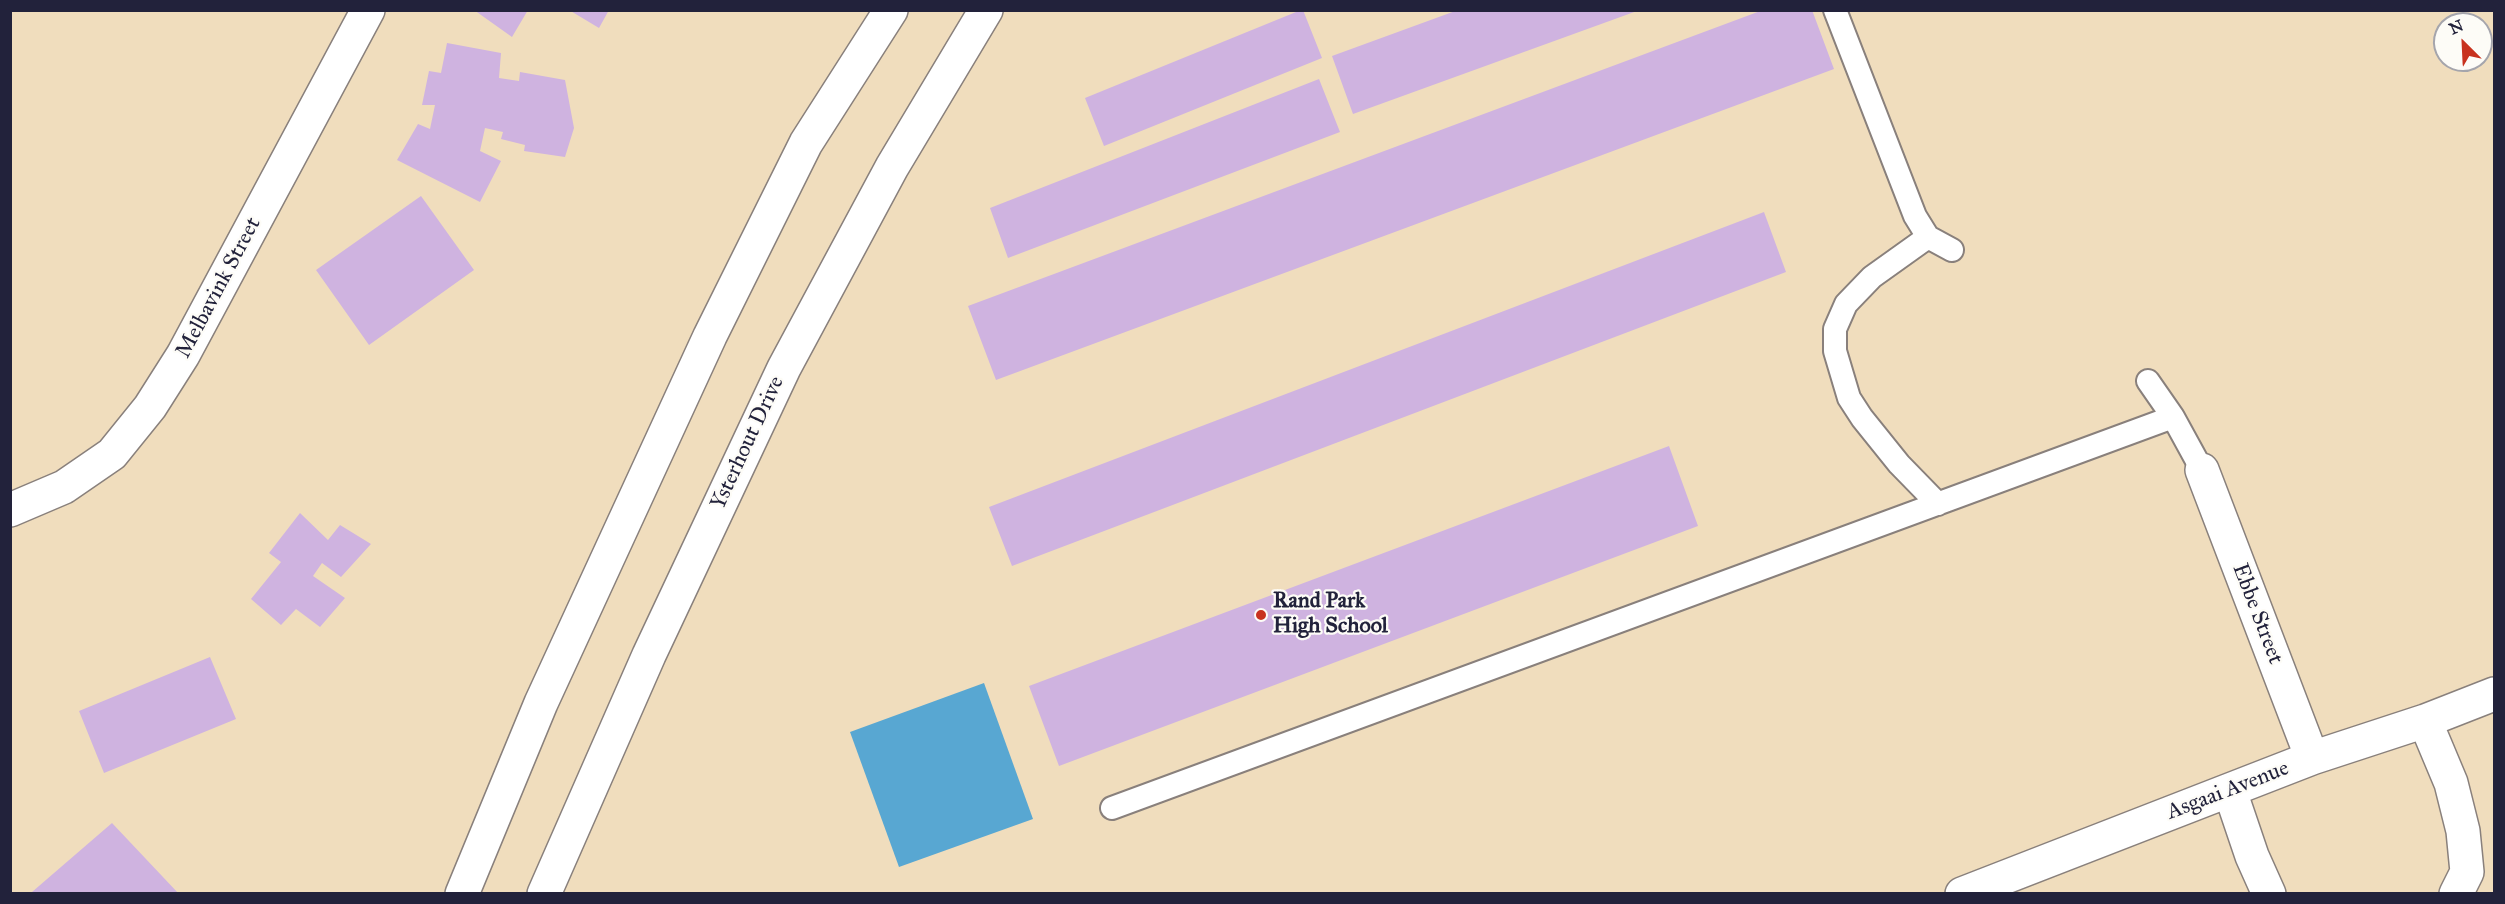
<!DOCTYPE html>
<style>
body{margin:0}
#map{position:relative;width:2505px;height:904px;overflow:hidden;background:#f0ddbd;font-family:"IM FELL Great Primer",serif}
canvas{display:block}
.frame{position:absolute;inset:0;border:12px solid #22223b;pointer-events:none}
.north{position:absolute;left:2433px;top:12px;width:60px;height:60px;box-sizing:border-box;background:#fdfcf7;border:2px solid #a5a5ac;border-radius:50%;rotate:336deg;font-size:16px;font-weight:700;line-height:24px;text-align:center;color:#22223b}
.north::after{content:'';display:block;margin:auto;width:21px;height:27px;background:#c8321e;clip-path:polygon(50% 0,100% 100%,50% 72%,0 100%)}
</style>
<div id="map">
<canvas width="2505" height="904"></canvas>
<div class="frame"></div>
<div class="north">N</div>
</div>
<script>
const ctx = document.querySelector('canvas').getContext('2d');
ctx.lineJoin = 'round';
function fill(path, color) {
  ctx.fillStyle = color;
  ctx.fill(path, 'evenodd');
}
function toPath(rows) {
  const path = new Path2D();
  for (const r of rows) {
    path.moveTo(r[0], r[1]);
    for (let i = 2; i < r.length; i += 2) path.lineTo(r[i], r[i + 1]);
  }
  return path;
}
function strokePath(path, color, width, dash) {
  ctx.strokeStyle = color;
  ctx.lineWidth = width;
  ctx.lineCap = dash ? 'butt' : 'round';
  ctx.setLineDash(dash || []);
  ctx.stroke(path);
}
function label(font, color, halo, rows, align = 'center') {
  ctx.font = font + ' "IM FELL Great Primer",serif';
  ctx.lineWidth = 4.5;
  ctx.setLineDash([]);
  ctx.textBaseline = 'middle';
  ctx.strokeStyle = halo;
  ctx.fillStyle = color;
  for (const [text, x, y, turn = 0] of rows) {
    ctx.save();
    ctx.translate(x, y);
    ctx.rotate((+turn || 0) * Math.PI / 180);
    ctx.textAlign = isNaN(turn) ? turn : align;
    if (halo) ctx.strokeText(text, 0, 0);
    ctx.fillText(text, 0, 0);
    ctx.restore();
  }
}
fill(toPath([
 [984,683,1033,819,899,867,850,732]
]), '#58a7d2');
fill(toPath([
 [474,10,528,10,512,37],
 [569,10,609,10,599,28],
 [1301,10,1303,10,1322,58,1104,146,1085,98],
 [1458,10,1637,10,1637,11,1353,114,1332,56],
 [1763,10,1812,10,1834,69,996,380,968,306],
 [447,43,501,53,499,78,519,81,520,72,565,80,574,128,565,157,524,151,525,145,501,139,503,132,485,128,480,151,501,161,480,202,397,160,418,124,430,129,435,105,422,105,429,71,441,73],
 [1319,79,1340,132,1008,258,990,208],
 [421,196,474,270,369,345,316,270],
 [1764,212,1786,272,1012,566,989,507],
 [1669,446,1698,526,1059,766,1029,686],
 [300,513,328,540,340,525,371,544,341,577,322,563,313,576,345,598,320,627,296,609,281,625,251,599,281,562,269,553],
 [210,657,236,719,104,773,79,711],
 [112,823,179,894,32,892]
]), '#cfb3e0');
const service = toPath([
 [1835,10,1915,216,1928,237,1952,250],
 [1928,237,1872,277,1846,304,1835,329,1835,351,1849,398,1862,418,1899,464,1938,504],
 [2148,381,2173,417],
 [1112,808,2173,417,2202,470]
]);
const minor = toPath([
 [2202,470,2312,758],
 [10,510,64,487,112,454,150,407,183,355,368,10],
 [2425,721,2451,783,2463,831,2467,872,2456,894],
 [2230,791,2252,856,2269,894],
 [1962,894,2312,758,2425,721,2494,694]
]);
const secondary = toPath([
 [462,894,541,703,710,336,806,143,891,10],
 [544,894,649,655,784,368,892,167,986,10]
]);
strokePath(service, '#89807c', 26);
strokePath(minor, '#89807c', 36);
strokePath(secondary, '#89807c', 36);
strokePath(service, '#fff', 22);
strokePath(minor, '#fff', 33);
strokePath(secondary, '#fff', 33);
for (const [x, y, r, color] of [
 [1261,615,6,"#c8321e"]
]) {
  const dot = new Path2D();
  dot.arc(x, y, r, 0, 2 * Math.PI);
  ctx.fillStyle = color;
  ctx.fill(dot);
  strokePath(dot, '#fdfcf7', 2);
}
label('22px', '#22223b', '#fdfcf7', [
 ["Melbavink Street",219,288,-62],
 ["Ysterhout Drive",748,443,-65],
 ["Ebbe Street",2257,614,69],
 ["Asgaai Avenue",2228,791,-21]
]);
label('bold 22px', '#22223b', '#fdfcf7', [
 ["Rand Park",1273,602],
 ["High School",1273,627]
], 'left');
</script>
